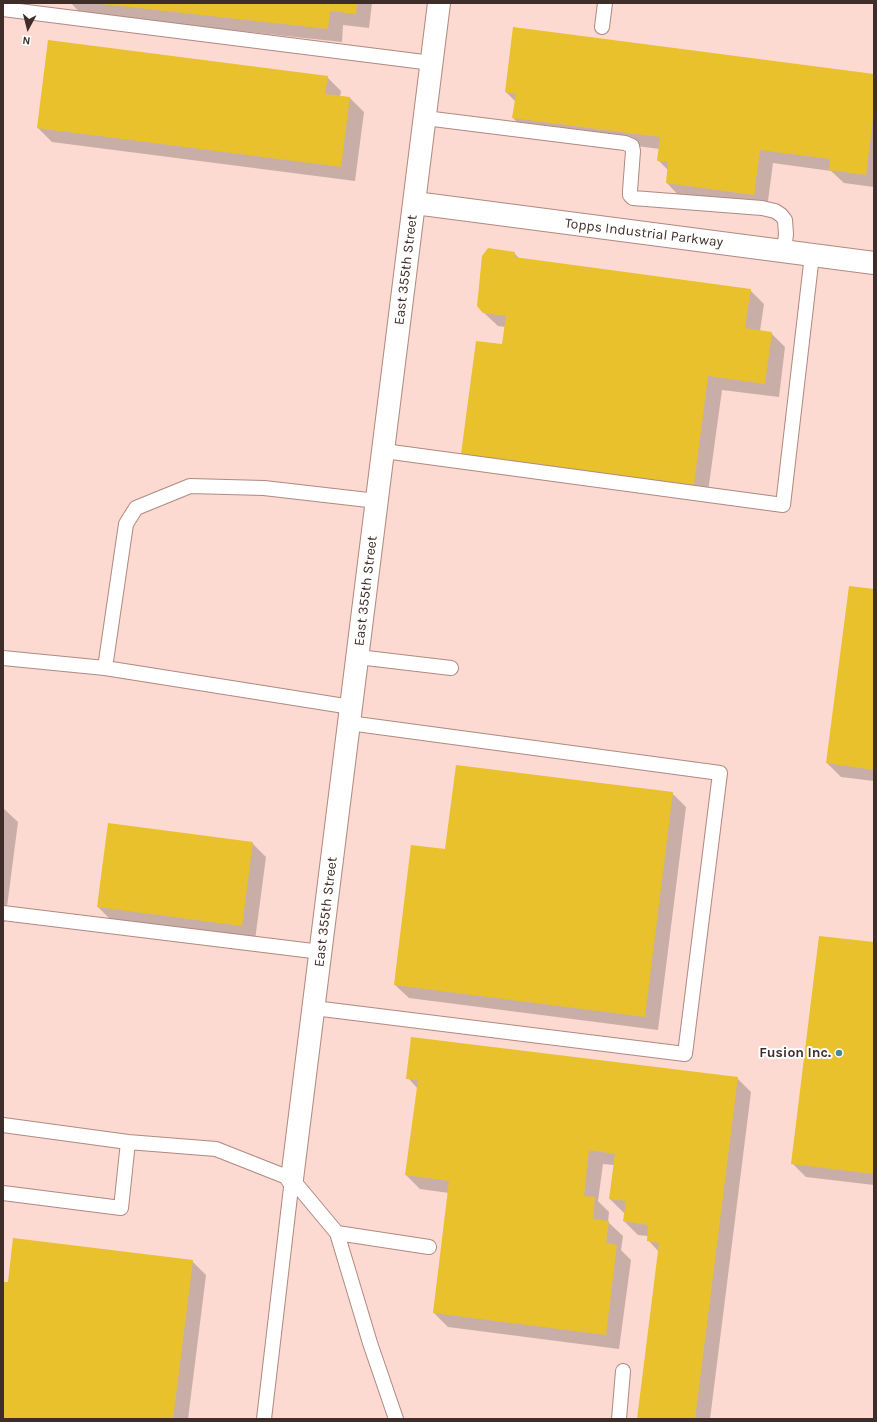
<!DOCTYPE html>
<style>
body{margin:0}
#map{position:relative;width:877px;height:1422px;overflow:hidden;background:#fcd9d1;font-family:Karla,sans-serif}
canvas{display:block}
.frame{position:absolute;inset:0;border:4px solid #3e2d29;pointer-events:none}
.north{position:absolute;left:8px;top:8px;width:40px;height:40px;-webkit-text-stroke:3px #fff;paint-order:stroke;rotate:187deg;font-size:11px;font-weight:700;line-height:16px;text-align:center;color:#3e2d29}
.north::after{content:'';display:block;margin:auto;width:14px;height:18px;background:#3e2d29;clip-path:polygon(50% 0,100% 100%,50% 72%,0 100%)}
</style>
<div id="map">
<canvas width="877" height="1422"></canvas>
<div class="frame"></div>
<div class="north">N</div>
</div>
<script>
const ctx = document.querySelector('canvas').getContext('2d');
ctx.lineJoin = 'round';
function fill(path, color) {
  ctx.fillStyle = color;
  ctx.fill(path, 'evenodd');
}
function toPath(rows) {
  const path = new Path2D();
  for (const r of rows) {
    path.moveTo(r[0], r[1]);
    for (let i = 2; i < r.length; i += 2) path.lineTo(r[i], r[i + 1]);
  }
  return path;
}
function strokePath(path, color, width, dash) {
  ctx.strokeStyle = color;
  ctx.lineWidth = width;
  ctx.lineCap = dash ? 'butt' : 'round';
  ctx.setLineDash(dash || []);
  ctx.stroke(path);
}
function label(font, color, halo, rows, align = 'center') {
  ctx.font = font + ' Karla,sans-serif';
  ctx.lineWidth = 4;
  ctx.setLineDash([]);
  ctx.textBaseline = 'middle';
  ctx.strokeStyle = halo;
  ctx.fillStyle = color;
  for (const [text, x, y, turn = 0] of rows) {
    ctx.save();
    ctx.translate(x, y);
    ctx.rotate((+turn || 0) * Math.PI / 180);
    ctx.textAlign = isNaN(turn) ? turn : align;
    if (halo) ctx.strokeText(text, 0, 0);
    ctx.fillText(text, 0, 0);
    ctx.restore();
  }
}
fill(toPath([
 [71,3,372,3,369,28,343,25,342,42,81,14],
 [874,75,874,187,844,183,831,171,773,163,767,208,680,197,667,183,668,170,658,160,660,149,527,132,513,118,516,102,506,92],
 [327,77,341,91,340,97,350,98,364,112,355,181,52,142,38,128],
 [514,253,520,259,750,290,764,304,760,331,771,333,785,347,779,397,722,390,707,499,476,467,462,454,503,345,505,327,498,326,483,312],
 [874,590,874,781,841,777,827,763],
 [672,793,686,807,658,1030,409,998,395,985,446,851],
 [3,808,18,822,5,922,3,922],
 [252,843,266,857,255,940,112,921,98,907],
 [874,943,874,1185,806,1177,792,1163],
 [408,1078,737,1078,751,1092,710,1419,638,1419,659,1252,648,1240,648,1236,638,1235,624,1221,625,1213,624,1213,610,1199,614,1165,603,1164,598,1201,609,1212,608,1222,623,1236,621,1250,631,1260,619,1349,448,1327,434,1313,449,1193,420,1189,406,1175,418,1089],
 [192,1261,206,1275,188,1419,3,1419,3,1283]
]), '#0003');
fill(toPath([
 [102,3,357,3,356,14,330,11,328,29,102,4],
 [513,27,874,74,874,111,866,175,829,170,830,159,760,150,754,195,666,183,668,162,657,161,660,137,512,118,516,94,505,92],
 [48,40,328,76,325,94,350,97,341,167,37,128],
 [488,248,515,252,514,257,751,289,745,328,772,332,765,384,708,376,694,485,461,454,476,341,502,344,506,316,483,313,477,306,482,256],
 [849,586,874,589,874,770,826,763],
 [456,765,673,792,645,1017,394,985,411,845,445,849],
 [108,823,253,842,242,926,97,907],
 [819,936,874,942,874,1174,791,1164],
 [411,1037,738,1077,695,1419,637,1419,659,1243,647,1241,648,1225,623,1221,626,1201,609,1199,615,1154,589,1150,584,1196,595,1197,593,1219,609,1221,606,1243,617,1245,606,1335,433,1313,449,1181,405,1175,418,1080,406,1079],
 [13,1238,193,1260,173,1419,3,1419,3,1282,8,1282]
]), '#e8c12d');
const lane = toPath([
 [3,9,432,63],
 [602,27,605,3],
 [425,118,625,143,632,146,633,151,630,191,630,195,633,198,762,208,775,211,781,215,785,220,786,234,784,251],
 [384,451,783,505,812,255],
 [358,657,451,668],
 [3,658,105,668],
 [351,707,105,668,126,524,136,508,190,486,264,488,377,501],
 [3,913,321,952],
 [314,1008,685,1054,720,773,349,723],
 [3,1125,128,1142,216,1149,292,1179,337,1233,370,1343,396,1419],
 [3,1193,121,1208,128,1142],
 [337,1233,429,1247],
 [264,1419,292,1179],
 [619,1419,623,1371]
]);
const street = toPath([
 [415,203,874,263],
 [292,1179,439,3]
]);
strokePath(lane, '#b18980', 16);
strokePath(street, '#b18980', 24);
strokePath(lane, '#fff', 14);
strokePath(street, '#fff', 22);
for (const [x, y, r, color] of [
 [839,1053,4,"#458997"]
]) {
  const dot = new Path2D();
  dot.arc(x, y, r, 0, 2 * Math.PI);
  ctx.fillStyle = color;
  ctx.fill(dot);
  strokePath(dot, '#fff', 1.5);
}
label('14px', '#3e2d29', '#fff', [
 ["Topps Industrial Parkway",644,233,7],
 ["East 355th Street",406,270,-83],
 ["East 355th Street",366,591,-83],
 ["East 355th Street",326,912,-83]
]);
label('bold 14px', '#3e2d29', '#fff', [
 ["Fusion Inc.",831,1053]
], 'right');
</script>
